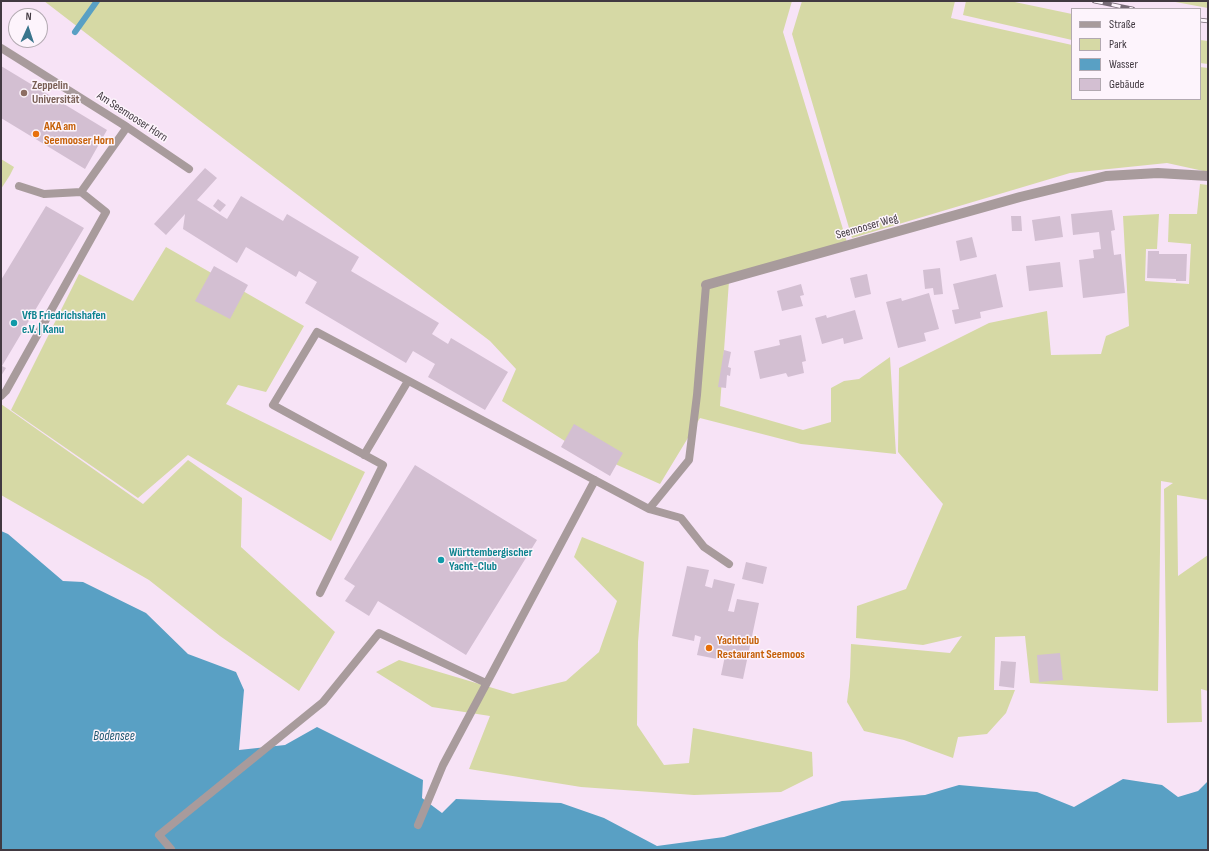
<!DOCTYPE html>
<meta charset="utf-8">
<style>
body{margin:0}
#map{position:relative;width:1209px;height:851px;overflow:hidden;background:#f7e3f6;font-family:"Sofia Sans Condensed",sans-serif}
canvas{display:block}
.frame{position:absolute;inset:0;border:2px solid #413941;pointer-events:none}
.legend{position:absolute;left:1071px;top:8px;width:130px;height:92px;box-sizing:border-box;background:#fdf4fc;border:1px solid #b2a9b1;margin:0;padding:5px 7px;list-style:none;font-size:12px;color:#413941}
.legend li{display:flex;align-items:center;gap:8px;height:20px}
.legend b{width:20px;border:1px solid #b2a9b1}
.north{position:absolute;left:8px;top:8px;width:40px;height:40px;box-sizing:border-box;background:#fdf4fc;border:1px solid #b2a9b1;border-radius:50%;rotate:3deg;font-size:11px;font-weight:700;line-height:16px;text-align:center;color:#413941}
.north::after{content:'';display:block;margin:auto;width:14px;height:18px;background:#3a758d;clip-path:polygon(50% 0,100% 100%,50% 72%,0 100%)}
</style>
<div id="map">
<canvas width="1209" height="851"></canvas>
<div class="frame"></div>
<ul class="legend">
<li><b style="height:5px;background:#a89b9c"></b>Straße</li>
<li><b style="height:11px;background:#d6d9a5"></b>Park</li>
<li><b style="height:11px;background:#59a0c4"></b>Wasser</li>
<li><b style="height:11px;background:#d3bfd2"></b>Gebäude</li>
</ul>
<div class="north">N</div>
</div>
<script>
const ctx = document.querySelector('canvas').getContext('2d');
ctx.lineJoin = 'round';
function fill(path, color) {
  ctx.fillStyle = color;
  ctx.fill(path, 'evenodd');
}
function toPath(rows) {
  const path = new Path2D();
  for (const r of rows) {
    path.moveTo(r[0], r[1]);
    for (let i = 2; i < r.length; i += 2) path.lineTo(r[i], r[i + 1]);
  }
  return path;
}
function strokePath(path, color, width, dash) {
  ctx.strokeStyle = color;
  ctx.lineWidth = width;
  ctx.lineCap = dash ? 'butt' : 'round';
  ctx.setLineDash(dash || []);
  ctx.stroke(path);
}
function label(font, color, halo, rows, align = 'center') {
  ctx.font = font + ' "Sofia Sans Condensed",sans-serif';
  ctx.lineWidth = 3;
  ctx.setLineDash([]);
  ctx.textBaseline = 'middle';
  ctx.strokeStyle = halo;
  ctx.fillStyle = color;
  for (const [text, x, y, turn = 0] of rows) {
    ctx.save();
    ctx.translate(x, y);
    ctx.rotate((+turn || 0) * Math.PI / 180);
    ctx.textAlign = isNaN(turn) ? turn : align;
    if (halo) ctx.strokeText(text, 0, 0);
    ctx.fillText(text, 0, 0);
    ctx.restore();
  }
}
fill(toPath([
 [44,1,792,1,783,32,849,249,729,281,720,406,803,430,831,422,831,388,844,381,859,379,890,357,896,454,801,444,700,418,660,484,568,443,502,401,516,369,490,341,199,120],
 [802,1,955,1,951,18,1072,45,1072,99,1200,99,1200,67,1208,68,1208,172,1167,163,1070,173,852,238,792,34],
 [966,1,1010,1,1072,14,1072,40,963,15],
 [1170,1,1208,1,1208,8],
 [1200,40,1208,41,1208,64,1200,63],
 [1,159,14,167,10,175,1,189],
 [1200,184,1208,185,1208,500,1177,495,1178,576,1208,555,1208,691,1201,689,1202,722,1167,723,1164,489,1173,483,1161,481,1158,691,1030,683,1025,636,995,637,994,690,1015,690,1006,713,987,734,958,737,953,758,904,740,864,731,847,702,850,677,851,644,950,653,962,636,923,645,856,638,857,606,906,589,943,504,898,452,899,368,989,323,1047,311,1051,355,1101,354,1106,336,1129,326,1123,216,1159,214,1157,249,1146,249,1145,281,1189,284,1191,244,1168,242,1169,214,1197,214],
 [166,247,304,326,266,392,238,385,226,404,365,472,331,541,188,455,138,498,11,410,79,274,133,301],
 [1,404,143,504,188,460,242,498,241,547,335,632,299,691,220,636,149,580,1,495],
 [582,537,644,562,638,642,637,725,664,765,689,763,693,728,812,752,813,776,781,792,694,795,581,787,469,769,490,716,432,707,376,672,399,660,513,694,566,681,599,652,617,601,574,557]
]), '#d6d9a5');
fill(toPath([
 [1,531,8,534,63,581,83,582,146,613,188,654,236,672,244,690,239,750,285,745,317,727,423,780,422,798,442,813,456,799,561,803,604,818,657,846,724,837,842,801,925,795,959,785,1037,792,1074,807,1123,779,1162,785,1178,797,1198,791,1208,781,1208,850,1,850]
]), '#59a0c4');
strokePath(toPath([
 [75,32,97,1]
]), '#59a0c4', 6);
fill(toPath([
 [1,66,107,130,85,169,1,118],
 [205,168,217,178,197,200,227,219,241,196,283,221,287,214,359,257,351,271,439,323,432,334,448,344,451,338,508,372,485,410,428,377,435,364,413,351,406,363,305,303,317,282,299,271,296,277,246,247,237,263,183,229,185,214,166,235,154,224],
 [218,199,226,205,220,212,213,206],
 [46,206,84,228,2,366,6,368,1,376,1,280],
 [1112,210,1115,230,1111,231,1114,255,1121,254,1125,293,1083,298,1079,260,1094,258,1093,250,1101,249,1099,232,1073,235,1071,214],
 [1011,216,1021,216,1022,231,1012,231],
 [1060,216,1063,237,1035,241,1032,220],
 [972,237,977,257,960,261,956,241],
 [1148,251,1159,251,1159,254,1187,254,1186,281,1176,281,1176,279,1147,278],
 [1060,262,1063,287,1029,291,1026,266],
 [214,266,248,285,230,319,195,301],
 [940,268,943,294,934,295,933,288,925,289,923,270],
 [867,274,871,294,855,298,850,278],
 [996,274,1003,307,980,312,981,318,955,324,952,310,959,309,953,284],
 [801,284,804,295,800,296,803,306,782,311,777,291],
 [929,293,939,329,924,333,926,341,898,348,886,302,901,298,902,301],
 [855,310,863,339,844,344,843,338,822,344,815,318,826,315,827,318],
 [801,335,806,361,802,362,804,373,788,377,786,373,760,379,754,351,780,345,779,340],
 [724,350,731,352,728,367,731,368,730,376,727,375,726,388,718,387],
 [574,424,623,453,610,476,561,447],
 [415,465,537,540,466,655,378,601,369,616,345,601,355,586,344,579],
 [746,562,767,567,763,584,742,579],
 [687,566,709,570,705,586,712,588,714,579,735,584,728,611,734,612,737,599,759,603,743,679,721,675,725,656,718,655,717,659,697,655,701,637,695,635,694,641,672,636],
 [1060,653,1063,680,1039,682,1037,655],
 [1001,661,1016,662,1014,688,999,686]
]), '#d3bfd2');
strokePath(toPath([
 [1,48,127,127,189,169],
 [19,186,44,194,81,192],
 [1,396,6,391,106,212,81,192,127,127],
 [364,455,408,381],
 [649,509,689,460,697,395,706,285],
 [320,593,383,465,273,405,317,332,649,509,681,518,704,547,729,564],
 [418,825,443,765,595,480],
 [171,849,159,835,323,702,379,633,486,683]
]), '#a89b9c', 8);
strokePath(toPath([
 [706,285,1020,197,1106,176,1158,173,1208,176]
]), '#a89b9c', 10);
const rail = toPath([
 [1094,1,1133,9],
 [1200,20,1208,21]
]);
strokePath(rail, '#756975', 4.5);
strokePath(rail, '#fdf4fc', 3, [9]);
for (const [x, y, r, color] of [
 [24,93,4,"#8d6e63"],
 [36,134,4,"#e8710a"],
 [14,323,4,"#0f9aa8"],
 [441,560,4,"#0f9aa8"],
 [709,648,4,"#e8710a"]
]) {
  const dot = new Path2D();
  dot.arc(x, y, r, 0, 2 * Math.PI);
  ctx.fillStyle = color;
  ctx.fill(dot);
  strokePath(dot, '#fdf4fc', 1.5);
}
label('bold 12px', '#785e54', '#fdf4fc', [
 ["Zeppelin",32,86],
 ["Universität",32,100]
], 'left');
label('12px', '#413941', '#fdf4fc', [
 ["Am Seemooser Horn",132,117,33],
 ["Seemooser Weg",867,227,-16]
]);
label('bold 12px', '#c56008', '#fdf4fc', [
 ["AKA am",44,127],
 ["Seemooser Horn",44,141],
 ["Yachtclub",717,641],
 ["Restaurant Seemoos",717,655]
], 'left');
label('bold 12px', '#0d838f', '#fdf4fc', [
 ["VfB Friedrichshafen",22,316],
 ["e.V. | Kanu",22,330],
 ["Württembergischer",449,553],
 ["Yacht-Club",449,567]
], 'left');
label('italic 13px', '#215972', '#fdf4fc', [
 ["Bodensee",114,737]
]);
</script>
